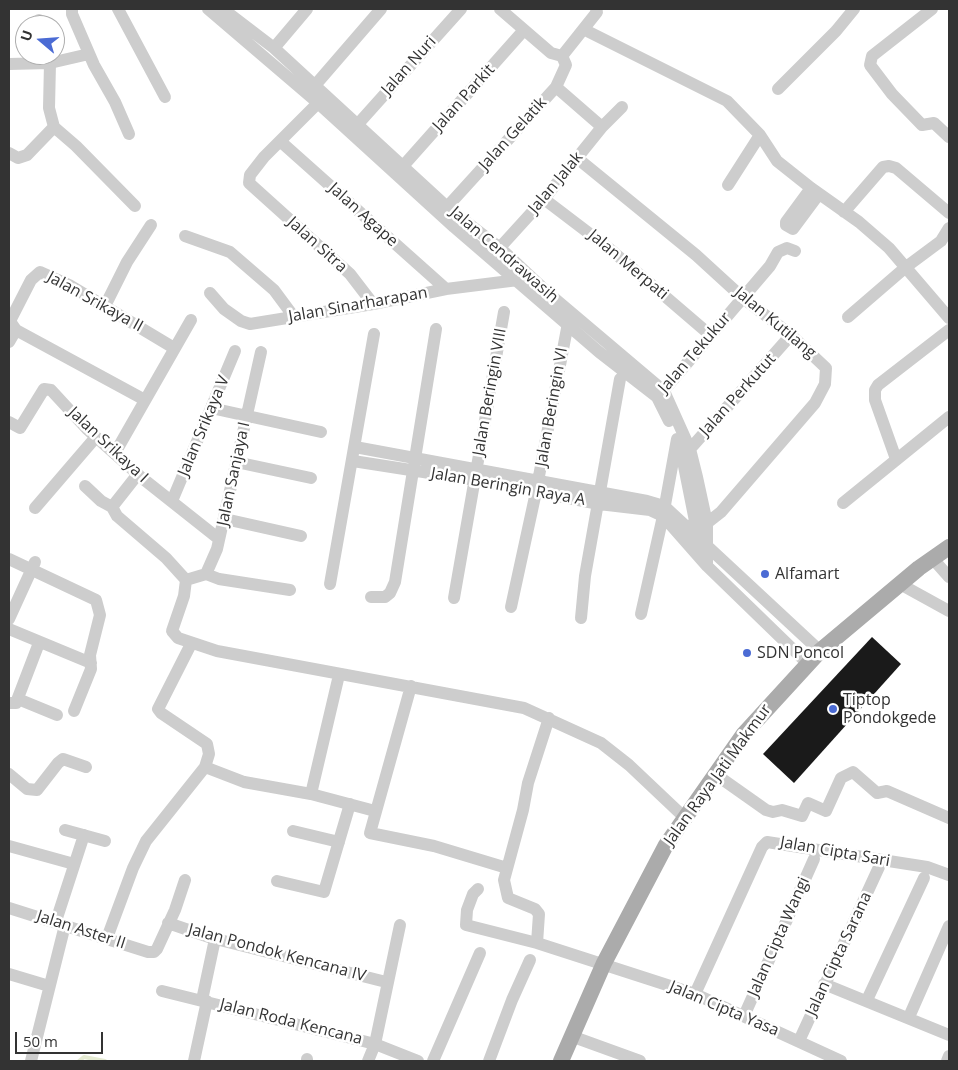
<!DOCTYPE html>
<style>
body{margin:0}
#map{position:relative;width:958px;height:1070px;overflow:hidden;background:#fff;font-family:"Open Sans",sans-serif}
canvas{display:block}
.frame{position:absolute;inset:0;border:10px solid #333;pointer-events:none}
.north{position:absolute;left:15px;top:15px;width:50px;height:50px;box-sizing:border-box;background:#fff;border:1px solid #adadad;border-radius:50%;rotate:288deg;font-size:14px;font-weight:700;line-height:20px;text-align:center;color:#333}
.north::after{content:'';display:block;margin:auto;width:18px;height:22px;background:#4b6bd4;clip-path:polygon(50% 0,100% 100%,50% 72%,0 100%)}
.scale{position:absolute;left:15px;top:1032px;width:88px;height:22px;box-sizing:border-box;border:2px solid #333;border-top:0;padding-left:6px;font-size:15px;line-height:18px;white-space:nowrap;color:#333;-webkit-text-stroke:4px #fff;paint-order:stroke}
</style>
<div id="map">
<canvas width="958" height="1070"></canvas>
<div class="frame"></div>
<div class="north">U</div>
<div class="scale">50 m</div>
</div>
<script>
const ctx = document.querySelector('canvas').getContext('2d');
ctx.lineJoin = 'round';
function toPath(rows) {
  const path = new Path2D();
  for (const r of rows) {
    path.moveTo(r[0], r[1]);
    for (let i = 2; i < r.length; i += 2) path.lineTo(r[i], r[i + 1]);
  }
  return path;
}
function strokePath(path, color, width, dash) {
  ctx.strokeStyle = color;
  ctx.lineWidth = width;
  ctx.lineCap = dash ? 'butt' : 'round';
  ctx.setLineDash(dash || []);
  ctx.stroke(path);
}
function fill(path, color) {
  ctx.fillStyle = color;
  ctx.fill(path, 'evenodd');
}
function label(font, color, halo, rows, align = 'center') {
  ctx.font = font + ' "Open Sans",sans-serif';
  ctx.lineWidth = 5;
  ctx.setLineDash([]);
  ctx.textBaseline = 'middle';
  ctx.strokeStyle = halo;
  ctx.fillStyle = color;
  for (const [text, x, y, turn = 0] of rows) {
    ctx.save();
    ctx.translate(x, y);
    ctx.rotate((+turn || 0) * Math.PI / 180);
    ctx.textAlign = isNaN(turn) ? turn : align;
    if (halo) ctx.strokeText(text, 0, 0);
    ctx.fillText(text, 0, 0);
    ctx.restore();
  }
}
strokePath(toPath([
 [79,1061,84,1057,105,1061]
]), '#e5ebd2', 4);
fill(toPath([
 [872,637,901,664,794,783,763,754]
]), '#1a1a1a');
strokePath(toPath([
 [72,9,72,14,94,65,115,102,129,134],
 [118,9,165,97],
 [208,9,318,103,454,227,599,352,657,397,669,421],
 [223,9,274,48,447,207,500,248,547,292,664,391,690,449,697,477,707,523,707,566],
 [500,9,551,53,562,56],
 [932,9,872,56,870,65,892,94,922,125,934,123,949,137],
 [39,20,39,25],
 [589,32,727,101,760,135,777,161,811,188,859,222,889,248,949,318],
 [274,48,307,9],
 [562,56,597,12,596,9],
 [50,63,49,108,54,127,76,146,135,206],
 [9,64,50,63,89,54],
 [556,87,602,127],
 [778,89,836,31,854,9],
 [311,90,381,9],
 [318,103,264,157,250,175,249,183,350,274,373,304],
 [358,124,461,9],
 [280,141,446,289],
 [9,153,18,158,27,155,54,127],
 [577,158,696,255,743,298,791,335,826,368,825,384,815,403,721,512,707,523,686,526],
 [404,165,524,30],
 [728,185,760,135],
 [811,188,786,222,786,225,793,229,819,194],
 [544,199,611,250,709,334],
 [447,207,556,87,566,65,562,56],
 [844,212,883,167,889,166,896,168,949,213],
 [185,236,230,252,274,290,294,317],
 [494,254,544,199,602,127,622,107],
 [210,293,224,309,241,321,250,324,373,304,446,289,518,280],
 [105,306,127,262,151,225],
 [848,317,906,267,941,241,949,228],
 [9,320,16,330,145,400],
 [10,321,31,280,40,272,69,285,174,348],
 [9,342,16,330],
 [659,396,770,266,778,252,787,248,795,251],
 [211,408,321,432],
 [9,422,20,428,44,389,51,390,87,429,142,478,219,539],
 [355,447,647,501,664,506,820,651],
 [681,451,696,526,699,557],
 [684,451,690,449,791,335],
 [115,453,191,320],
 [896,459,875,400,875,390,878,385,949,330],
 [353,461,481,481,599,504,650,510,663,516,707,566,807,663],
 [236,462,311,478],
 [138,474,112,507,117,516,166,558,186,580,184,596,172,631,178,638,217,651,524,708,601,743,629,765,684,817],
 [85,486,101,501,112,507],
 [172,501,235,351],
 [843,503,949,417],
 [35,508,96,437],
 [225,519,301,536],
 [9,559,96,600,100,615,90,655,91,669,74,711],
 [933,559,949,577],
 [206,574,219,579,290,590],
 [186,580,206,574,217,549,261,352],
 [330,584,374,334],
 [900,584,949,611],
 [371,597,385,597,390,593,395,582,436,329],
 [454,598,504,312],
 [511,607,536,492,568,323],
 [641,614,663,516,677,439],
 [581,618,585,576,620,379],
 [9,619,35,562],
 [9,629,91,663],
 [411,686,370,833,434,846,507,868],
 [18,699,57,715],
 [9,703,16,703,39,643],
 [549,718,528,783,523,810,504,880,508,898,535,909,539,914,537,943,695,994,841,1061],
 [205,767,244,782,311,794,375,811],
 [9,774,27,789,37,790,58,763,63,759,86,767],
 [715,774,766,810,773,812,782,810,802,816,808,803,826,811,841,778,853,772,877,793,887,791,949,818],
 [311,794,339,675],
 [65,830,105,841],
 [293,831,339,842],
 [9,846,74,864],
 [277,881,324,892,350,804],
 [478,889,473,894,467,910,466,925,537,943],
 [9,908,148,952,154,952,157,949,175,910,185,880],
 [56,921,84,835],
 [168,923,212,938,386,982],
 [107,938,133,868,146,841,205,767,209,754,207,744,161,713,158,709,191,644],
 [9,974,49,986],
 [824,984,949,1035],
 [162,991,375,1044,418,1061],
 [695,994,762,847,767,842,927,867,949,875],
 [202,1000,215,939],
 [867,1000,924,878],
 [744,1016,814,859],
 [909,1017,949,926],
 [571,1036,640,1061],
 [799,1041,879,867],
 [31,1061,65,925],
 [194,1061,207,1001],
 [307,1061,307,1059],
 [368,1061,375,1044,400,925],
 [433,1061,480,953],
 [489,1061,512,1000,530,960],
 [947,1061,949,1056]
]), '#cdcdcd', 12);
strokePath(toPath([
 [561,1061,604,963,666,845,743,735,820,651,919,568,949,547]
]), '#ababab', 16);
for (const [x, y, r, color] of [
 [765,574,5,"#4b6bd4"],
 [747,653,5,"#4b6bd4"],
 [833,709,5,"#4b6bd4"]
]) {
  const dot = new Path2D();
  dot.arc(x, y, r, 0, 2 * Math.PI);
  ctx.fillStyle = color;
  ctx.fill(dot);
  strokePath(dot, '#fff', 2);
}
label('16px', '#333', '#fff', [
 ["Jalan Nuri",409,66,-48],
 ["Jalan Parkit",464,98,-48],
 ["Jalan Gelatik",513,134,-48],
 ["Jalan Jalak",556,183,-50],
 ["Jalan Agape",363,215,42],
 ["Jalan Sitra",317,245,42],
 ["Jalan Cendrawasih",504,255,41],
 ["Jalan Merpati",628,265,40],
 ["Jalan Srikaya II",95,302,29],
 ["Jalan Sinarharapan",358,305,-10],
 ["Jalan Kutilang",775,323,40],
 ["Jalan Tekukur",695,353,-49],
 ["Jalan Beringin VIII",490,392,-80],
 ["Jalan Perkutut",738,395,-48],
 ["Jalan Beringin VI",552,407,-80],
 ["Jalan Srikaya V",204,426,-67],
 ["Jalan Srikaya I",108,445,43],
 ["Jalan Sanjaya I",234,474,-78],
 ["Jalan Beringin Raya A",508,487,10],
 ["Jalan Raya Jati Makmur",718,775,-54],
 ["Jalan Cipta Sari",835,852,10],
 ["Jalan Aster II",81,930,18],
 ["Jalan Cipta Wangi",779,937,-66],
 ["Jalan Pondok Kencana IV",277,953,15],
 ["Jalan Cipta Sarana",839,954,-65],
 ["Jalan Cipta Yasa",724,1009,23],
 ["Jalan Roda Kencana",291,1022,14]
]);
label('16px', '#333', '#fff', [
 ["Alfamart",775,574],
 ["SDN Poncol",757,653],
 ["Tiptop",843,700],
 ["Pondokgede",843,718]
], 'left');
</script>
